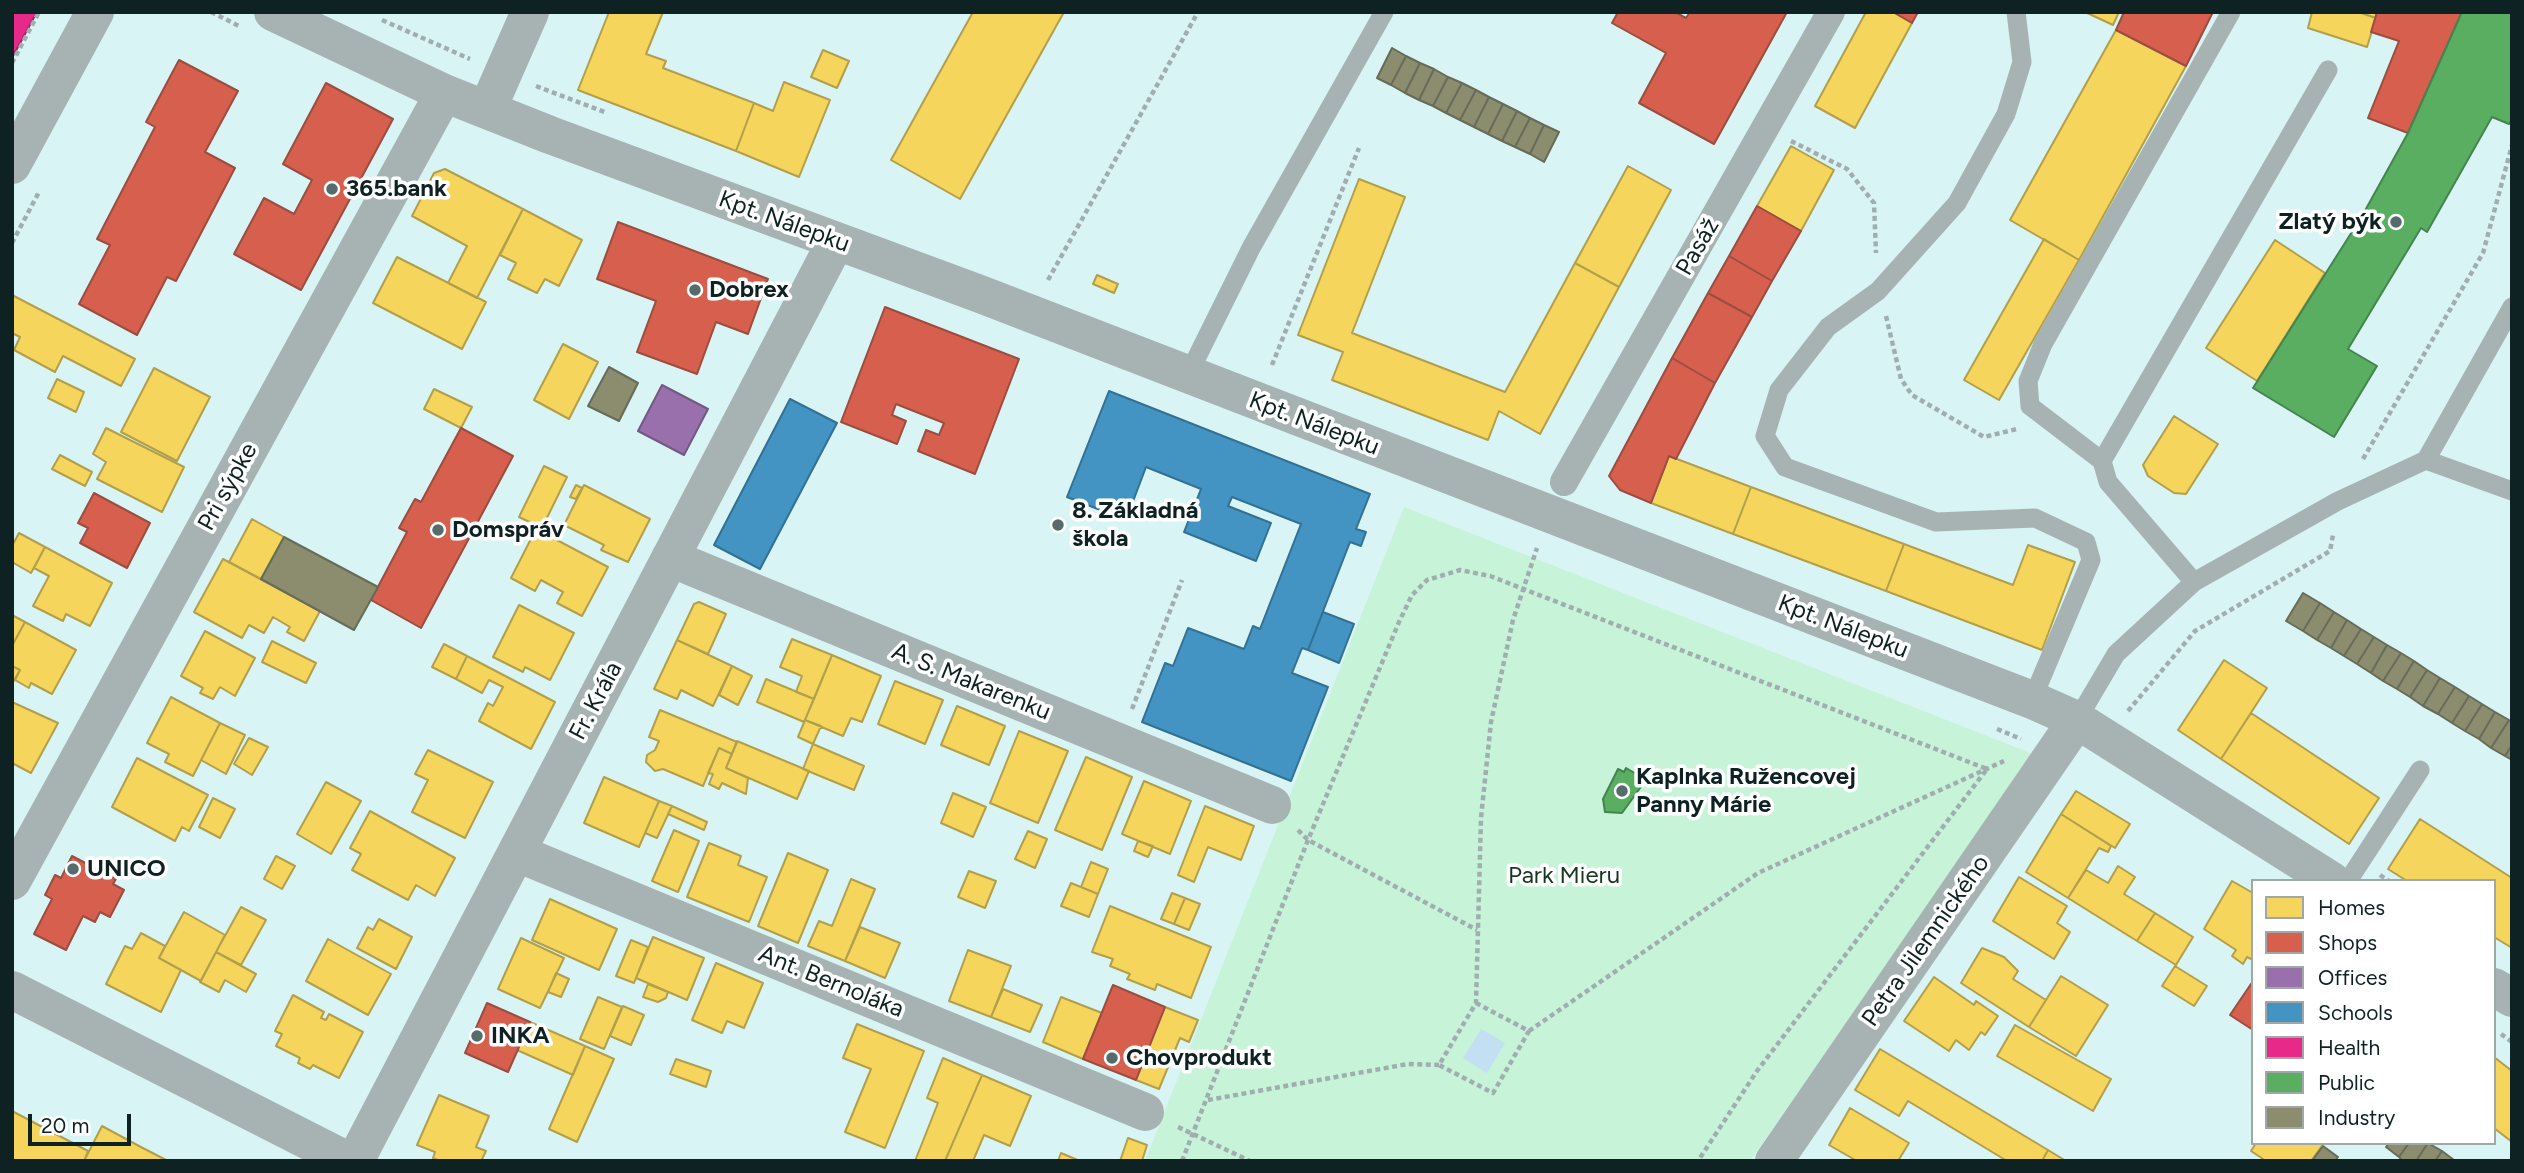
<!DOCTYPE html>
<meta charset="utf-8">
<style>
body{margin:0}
#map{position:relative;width:2524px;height:1173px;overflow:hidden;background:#d9f4f4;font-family:Figtree,sans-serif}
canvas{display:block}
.frame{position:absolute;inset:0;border:14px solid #0f2223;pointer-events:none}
.legend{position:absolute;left:2251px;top:879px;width:245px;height:266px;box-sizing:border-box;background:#fff;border:2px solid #9fa7a7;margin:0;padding:9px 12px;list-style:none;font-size:21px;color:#0f2223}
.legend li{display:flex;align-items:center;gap:14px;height:35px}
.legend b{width:35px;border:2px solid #9fa7a7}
.scale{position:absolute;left:28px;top:1114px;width:103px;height:32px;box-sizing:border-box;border:4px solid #0f2223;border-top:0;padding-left:9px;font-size:21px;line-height:24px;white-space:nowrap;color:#0f2223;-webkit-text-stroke:5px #fff;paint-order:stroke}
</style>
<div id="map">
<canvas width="2524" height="1173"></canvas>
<div class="frame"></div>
<ul class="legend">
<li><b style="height:19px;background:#f6d55c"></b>Homes</li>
<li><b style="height:19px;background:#d6604d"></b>Shops</li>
<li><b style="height:19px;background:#9970ab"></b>Offices</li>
<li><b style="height:19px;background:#4393c3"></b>Schools</li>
<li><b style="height:19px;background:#e7298a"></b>Health</li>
<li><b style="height:19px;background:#5aae61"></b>Public</li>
<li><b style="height:19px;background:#8c8c6e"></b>Industry</li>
</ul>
<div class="scale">20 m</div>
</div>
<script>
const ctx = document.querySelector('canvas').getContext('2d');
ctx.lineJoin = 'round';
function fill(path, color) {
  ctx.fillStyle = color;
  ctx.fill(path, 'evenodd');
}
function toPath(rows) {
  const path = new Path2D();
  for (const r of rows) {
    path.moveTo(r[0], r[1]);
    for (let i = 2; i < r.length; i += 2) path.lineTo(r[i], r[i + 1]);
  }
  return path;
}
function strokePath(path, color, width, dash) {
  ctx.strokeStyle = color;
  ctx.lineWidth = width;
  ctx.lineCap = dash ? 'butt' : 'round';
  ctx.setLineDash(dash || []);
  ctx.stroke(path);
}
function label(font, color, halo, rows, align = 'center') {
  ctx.font = font + ' Figtree,sans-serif';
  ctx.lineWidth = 7;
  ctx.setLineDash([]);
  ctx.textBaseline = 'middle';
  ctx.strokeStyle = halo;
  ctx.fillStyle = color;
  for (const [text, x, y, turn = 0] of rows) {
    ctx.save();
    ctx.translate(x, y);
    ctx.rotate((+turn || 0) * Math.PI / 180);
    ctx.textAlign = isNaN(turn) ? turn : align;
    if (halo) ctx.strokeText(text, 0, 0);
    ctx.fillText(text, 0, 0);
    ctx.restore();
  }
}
fill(toPath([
 [1404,507,2033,754,1750,1161,1145,1161]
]), '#c7f3d9');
fill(toPath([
 [1481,1029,1505,1043,1487,1073,1463,1058]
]), '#c2e0f2');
const homes = toPath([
 [609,12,663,12,646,54,666,61,663,68,754,103,736,151,578,90,609,12],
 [973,12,1064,12,960,199,891,160,973,12],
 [1866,12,1893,12,1912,23,1855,128,1815,106,1866,12],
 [2085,12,2119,12,2113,25,2085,12],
 [2312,12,2358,12,2376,18,2367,47,2308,28,2312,12],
 [2358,12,2377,12,2376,18,2358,12],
 [2116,30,2186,66,2079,260,2010,220,2116,30],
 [823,50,849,61,837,88,811,77,823,50],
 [784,82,830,100,799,177,736,151,754,103,773,111,784,82],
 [1791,146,1834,170,1801,231,1757,206,1791,146],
 [1628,166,1671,190,1619,287,1575,263,1628,166],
 [445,169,523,209,477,298,448,283,467,246,412,216,434,173,445,169],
 [1359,179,1405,197,1352,333,1505,392,1575,263,1619,287,1540,434,1499,411,1488,440,1332,380,1343,352,1298,335,1359,179],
 [523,209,582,240,559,286,545,279,537,293,508,279,516,263,500,255,523,209],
 [2044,239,2079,260,1999,400,1964,380,2044,239],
 [2275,240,2325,273,2257,381,2206,348,2275,240],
 [397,257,486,302,462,349,373,303,397,257],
 [1097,275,1118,284,1114,293,1093,284,1097,275],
 [12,295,135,359,121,386,63,356,55,372,14,350,20,337,12,333,12,295],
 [563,344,598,362,569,419,534,400,563,344],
 [154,368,210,397,177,461,121,432,154,368],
 [57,379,84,392,76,412,48,398,57,379],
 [434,389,472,407,461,428,424,409,434,389],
 [2174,416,2218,444,2186,494,2174,493,2148,476,2143,465,2174,416],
 [106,428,184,467,162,512,97,479,106,462,93,454,106,428],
 [60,455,92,472,85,486,52,469,60,455],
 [1669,456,1751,487,1733,534,1651,503,1669,456],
 [544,466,567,477,542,528,519,517,544,466],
 [576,485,582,488,576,499,570,497,576,485],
 [584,485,650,519,628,562,601,550,604,545,564,525,584,485],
 [1751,487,1904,544,1886,591,1733,534,1751,487],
 [252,519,284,537,261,579,229,562,252,519],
 [536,529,608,567,582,616,557,603,563,592,541,580,535,591,511,578,536,529],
 [19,533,45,547,31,573,12,562,12,546,19,533],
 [1904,544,2013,585,2028,545,2075,562,2042,650,1886,591,1904,544],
 [45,547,112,583,90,626,66,614,63,621,33,606,49,576,34,568,45,547],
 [223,559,320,611,304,641,287,632,290,627,273,617,264,633,249,625,242,638,194,612,223,559],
 [699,602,726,614,708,654,677,640,694,604,699,602],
 [519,605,574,633,550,680,525,667,523,672,493,657,519,605],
 [12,615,25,622,12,646,12,615],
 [25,622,76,650,52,694,31,683,29,688,15,680,20,670,12,666,12,646,25,622],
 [205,631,255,658,235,696,220,687,213,699,200,693,203,688,181,676,205,631],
 [792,639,832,655,814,699,796,692,802,676,780,667,792,639],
 [677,640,732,666,713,706,681,690,677,699,654,689,677,640],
 [272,641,316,663,306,683,262,662,272,641],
 [444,644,467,656,456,679,432,667,444,644],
 [832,655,881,676,862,722,851,718,843,736,805,720,832,655],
 [467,656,555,702,531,749,479,721,488,703,493,706,503,687,489,680,482,693,456,679,467,656],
 [2224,660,2267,688,2221,759,2178,730,2224,660],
 [12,666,20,670,12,684,12,666],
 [732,666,752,676,738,705,719,695,732,666],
 [766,679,814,699,804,722,757,702,766,679],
 [895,681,943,700,925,744,878,724,895,681],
 [171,697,220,723,193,776,165,762,169,754,147,743,171,697],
 [12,702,58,723,31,773,12,763,12,702],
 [957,706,1005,726,989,765,941,745,957,706],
 [660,710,737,742,732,754,719,748,703,786,663,769,655,771,646,762,647,755,655,750,659,741,649,737,660,710],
 [2251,713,2379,798,2349,844,2221,759,2251,713],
 [805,720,821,726,813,744,798,737,805,720],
 [220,723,245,735,226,774,201,760,220,723],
 [1019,731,1068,751,1038,823,990,803,1019,731],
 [249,738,268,747,252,775,234,764,249,738],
 [737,741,809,771,797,799,726,768,737,741],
 [813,744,864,766,854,790,803,769,813,744],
 [719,748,732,754,726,768,748,778,746,794,722,783,719,789,709,784,713,774,708,773,719,748],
 [428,750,493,782,465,838,412,812,428,780,415,774,428,750],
 [1086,757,1132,777,1102,850,1055,830,1086,757],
 [137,758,208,795,189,831,182,827,175,841,112,807,137,758],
 [604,777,659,801,639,847,584,823,604,777],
 [1144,781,1191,801,1170,854,1122,834,1144,781],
 [326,782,361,801,331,854,297,834,326,782],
 [2076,791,2130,824,2115,848,2061,814,2076,791],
 [953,793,986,807,973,837,941,823,953,793],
 [213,798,235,809,220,838,199,827,213,798],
 [659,801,672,806,657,838,645,833,659,801],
 [672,806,707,822,704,830,668,814,672,806],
 [1205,806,1254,826,1241,860,1208,847,1194,882,1178,875,1205,806],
 [370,811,455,858,435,896,416,885,408,900,352,870,361,854,350,848,370,811],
 [2061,814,2111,846,2108,852,2099,848,2068,898,2026,872,2061,814],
 [2420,819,2512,878,2512,948,2494,937,2494,881,2407,881,2388,869,2420,819],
 [674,830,699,841,678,892,652,881,674,830],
 [1028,831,1047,839,1035,868,1015,859,1028,831],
 [1138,841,1153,846,1148,857,1134,851,1138,841],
 [709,843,741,856,738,865,767,877,749,922,687,897,709,843],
 [788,853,828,870,798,943,758,926,788,853],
 [276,856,295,866,282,889,264,879,276,856],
 [1091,862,1108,869,1098,894,1081,887,1091,862],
 [2118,866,2135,877,2124,894,2155,913,2137,941,2068,898,2086,870,2108,883,2118,866],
 [969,871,996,881,985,908,958,897,969,871],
 [2019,877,2067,906,2057,923,2070,932,2054,959,1993,921,2019,877],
 [851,879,875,889,845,961,808,946,819,921,832,926,851,879],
 [2232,881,2253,893,2253,956,2251,959,2247,957,2243,964,2232,956,2236,950,2204,929,2232,881],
 [1071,883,1098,894,1089,917,1061,906,1071,883],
 [1172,893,1185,898,1174,924,1161,919,1172,893],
 [1185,898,1200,904,1189,930,1174,924,1185,898],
 [550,899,617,929,599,970,532,940,550,899],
 [1110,906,1211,947,1191,998,1157,984,1155,990,1127,979,1130,974,1110,966,1113,959,1092,952,1110,906],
 [241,907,266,920,241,965,216,952,241,907],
 [184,912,225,935,201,981,159,958,184,912],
 [2155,913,2193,937,2176,965,2137,941,2155,913],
 [379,919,412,937,396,969,357,948,368,927,373,930,379,919],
 [860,927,900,943,885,978,845,961,860,927],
 [141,933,165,946,159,958,181,970,161,1012,106,984,125,946,132,949,141,933],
 [653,937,704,958,687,1000,636,978,653,937],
 [521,938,564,958,540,1008,498,989,521,938],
 [328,939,391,974,368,1015,306,981,328,939],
 [631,940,648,947,634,983,616,976,631,940],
 [1982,948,2004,957,2018,971,2013,979,2046,1000,2029,1027,1961,983,1982,948],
 [968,950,1011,966,991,1017,949,1001,968,950],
 [216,952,256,974,246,992,225,980,219,992,200,982,216,952],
 [716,963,763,983,744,1028,727,1021,722,1033,692,1020,716,963],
 [2175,966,2207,986,2194,1006,2162,986,2175,966],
 [556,973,569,979,561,997,548,992,556,973],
 [2061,976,2108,1005,2076,1056,2029,1027,2061,976],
 [1934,977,1974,1005,1976,1001,1998,1016,1985,1035,1981,1032,1969,1050,1956,1040,1949,1051,1904,1021,1934,977],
 [648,984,668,992,666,998,658,1002,643,997,648,984],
 [1003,989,1042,1005,1030,1032,991,1017,1003,989],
 [293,995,324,1012,321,1018,326,1020,329,1014,363,1032,339,1078,313,1065,310,1069,298,1063,300,1058,276,1046,282,1034,275,1031,293,995],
 [598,997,622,1007,604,1049,580,1039,598,997],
 [1061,997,1102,1013,1083,1059,1043,1042,1061,997],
 [623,1006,644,1015,631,1045,610,1036,623,1006],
 [1165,1007,1198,1020,1189,1042,1180,1038,1159,1089,1136,1080,1165,1007],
 [530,1022,585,1046,573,1075,517,1050,530,1022],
 [857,1024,924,1051,885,1148,845,1132,871,1069,843,1058,857,1024],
 [2015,1025,2111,1079,2093,1111,1997,1056,2015,1025],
 [585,1046,614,1059,577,1142,549,1129,585,1046],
 [1880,1049,2048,1150,2042,1161,2007,1161,1908,1101,1899,1116,1855,1090,1880,1049],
 [2494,1057,2512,1071,2512,1142,2494,1128,2494,1057],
 [943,1058,982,1075,945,1161,915,1161,938,1103,927,1098,943,1058],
 [676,1059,711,1071,706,1087,670,1074,676,1059],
 [982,1075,1031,1096,1010,1146,984,1135,973,1161,945,1161,982,1075],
 [439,1095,489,1116,476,1147,486,1151,481,1161,440,1161,433,1158,435,1152,417,1145,439,1095],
 [1850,1108,1909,1143,1898,1161,1857,1161,1829,1145,1850,1108],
 [12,1111,88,1151,84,1161,12,1161,12,1111],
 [102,1126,139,1146,168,1161,84,1161,102,1126],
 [1128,1138,1147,1145,1142,1161,1120,1161,1128,1138],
 [2256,1143,2324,1143,2311,1161,2266,1161,2251,1151,2256,1143],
 [2048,1150,2066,1161,2042,1161,2048,1150],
 [1061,1153,1080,1161,1058,1161,1061,1153]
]);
fill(homes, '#f6d55c');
strokePath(homes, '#b19f4b', 2);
const shops = toPath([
 [1618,12,1675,12,1686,18,1690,12,1787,12,1714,144,1639,103,1666,53,1612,23,1618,12],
 [1893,12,1918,12,1912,23,1893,12],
 [2124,12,2213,12,2186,66,2116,30,2124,12],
 [2377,12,2462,12,2408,133,2368,118,2399,41,2371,32,2377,12],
 [179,60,238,91,205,152,235,168,176,281,167,277,137,335,79,304,110,245,97,239,155,127,146,122,179,60],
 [326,83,393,119,301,290,234,254,264,198,294,214,312,180,283,164,326,83],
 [1757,206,1801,231,1772,281,1729,256,1757,206],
 [618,222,768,279,748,334,716,322,697,374,637,352,656,301,597,279,618,222],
 [1729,256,1772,281,1752,317,1708,293,1729,256],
 [1708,293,1752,317,1715,383,1672,358,1708,293],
 [885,307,1019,359,975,474,918,451,926,430,939,435,944,423,896,404,892,415,906,421,897,444,841,422,885,307],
 [1672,358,1715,383,1676,459,1669,456,1651,503,1620,490,1609,476,1672,358],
 [461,428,513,456,421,628,371,600,407,532,399,528,415,499,421,502,461,428],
 [94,493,150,523,127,568,80,543,88,528,78,523,94,493],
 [72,856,116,879,113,884,124,890,110,917,100,912,95,922,83,916,66,950,34,934,52,899,45,895,55,875,61,878,72,856],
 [2253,981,2253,1030,2230,1015,2253,981],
 [1113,985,1165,1007,1136,1080,1083,1059,1113,985],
 [487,1003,530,1022,508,1072,465,1053,487,1003]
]);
fill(shops, '#d6604d');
strokePath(shops, '#9a4d40', 2);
const offices = toPath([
 [662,385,708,409,684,455,638,431,662,385]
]);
fill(offices, '#9970ab');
strokePath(offices, '#705982', 2);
const schools = toPath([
 [1109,391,1370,494,1356,529,1366,532,1361,546,1350,542,1308,650,1302,648,1292,673,1328,687,1291,781,1142,722,1165,663,1173,666,1188,628,1244,649,1253,626,1260,629,1301,524,1232,497,1228,506,1271,523,1256,561,1184,532,1201,489,1146,467,1126,520,1067,497,1109,391],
 [790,399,837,423,760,569,714,545,790,399],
 [1323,612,1354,624,1339,663,1308,650,1323,612]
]);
fill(schools, '#4393c3');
strokePath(schools, '#337193', 2);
const health = toPath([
 [12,12,37,12,12,58,12,12]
]);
fill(health, '#e7298a');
strokePath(health, '#a6276b', 2);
const public = toPath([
 [2462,12,2512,12,2512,119,2509,124,2492,117,2427,232,2421,228,2348,349,2377,366,2334,437,2253,388,2362,216,2408,133,2462,12],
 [1626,768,1640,776,1638,780,1643,784,1622,813,1605,812,1603,799,1618,769,1624,772,1626,768]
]);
fill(public, '#5aae61');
strokePath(public, '#44844e', 2);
const industry = toPath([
 [1392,48,1406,56,1391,85,1377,78,1392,48],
 [1406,56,1420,63,1405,93,1391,85,1406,56],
 [1420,63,1434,69,1419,100,1405,93,1420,63],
 [1434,69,1448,77,1433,106,1419,100,1434,69],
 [1448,77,1462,83,1446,113,1433,106,1448,77],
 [1462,83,1476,90,1460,120,1446,113,1462,83],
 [1476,90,1489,97,1474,127,1460,120,1476,90],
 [1489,97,1503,104,1488,134,1474,127,1489,97],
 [1503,104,1517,111,1502,141,1488,134,1503,104],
 [1517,111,1530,118,1515,147,1502,141,1517,111],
 [1530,118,1544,125,1530,154,1515,147,1530,118],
 [1544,125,1559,132,1544,162,1530,154,1544,125],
 [609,367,638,383,619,421,588,406,609,367],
 [284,537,378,587,354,630,261,579,284,537],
 [2303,593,2320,603,2303,631,2286,621,2303,593],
 [2320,603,2334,612,2317,640,2303,631,2320,603],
 [2334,612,2347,620,2331,648,2317,640,2334,612],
 [2347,620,2361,629,2344,656,2331,648,2347,620],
 [2361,629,2374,637,2357,664,2344,656,2361,629],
 [2374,637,2387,645,2371,673,2357,664,2374,637],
 [2387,645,2401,653,2383,681,2371,673,2387,645],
 [2401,653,2414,661,2397,689,2383,681,2401,653],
 [2414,661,2427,670,2410,697,2397,689,2414,661],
 [2427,670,2440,678,2423,706,2410,697,2427,670],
 [2440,678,2455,687,2438,714,2423,706,2440,678],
 [2455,687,2469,696,2452,723,2438,714,2455,687],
 [2469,696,2482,704,2465,731,2452,723,2469,696],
 [2482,704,2495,712,2479,739,2465,731,2482,704],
 [2495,712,2509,720,2491,748,2479,739,2495,712],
 [2509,720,2512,722,2512,745,2505,756,2491,748,2509,720],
 [2512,745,2512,760,2505,756,2512,745],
 [2389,1143,2409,1143,2399,1157,2386,1147,2389,1143],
 [2409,1143,2428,1143,2416,1161,2403,1161,2399,1157,2409,1143],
 [2428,1143,2442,1151,2435,1161,2416,1161,2428,1143],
 [2323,1146,2338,1157,2335,1161,2312,1161,2323,1146],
 [2442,1151,2454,1160,2454,1161,2435,1161,2442,1151]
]);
fill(industry, '#8c8c6e');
strokePath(industry, '#666c58', 2);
strokePath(toPath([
 [211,12,239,26],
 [382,20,470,59],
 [12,63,39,12],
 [536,86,607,113],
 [1791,141,1847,169,1874,203,1876,253],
 [12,243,39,192],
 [1048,280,1198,12],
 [1886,316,1901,379,1912,395,1984,437,2017,429],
 [1272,365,1359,148],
 [2363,459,2483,253,2512,145],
 [1132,709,1182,580],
 [2128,711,2195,631,2330,551,2333,535],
 [1997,729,2021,739],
 [1298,830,1308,840,1477,930],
 [2380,875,2389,881],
 [1476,1003,1529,1031,1493,1093,1439,1065,1476,1003,1481,818,1491,722,1513,620,1537,548],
 [1529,1031,1758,873,2004,761],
 [2501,1034,2512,1042],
 [1208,1100,1408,1064,1439,1065],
 [1178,1127,1250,1161],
 [1182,1161,1308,840,1399,622,1412,595,1427,580,1460,570,1490,576,1521,588,1987,769,1757,1071,1698,1161]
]), '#a1aeb0', 4.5, [5, 3.5]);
strokePath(toPath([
 [2016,12,2022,62,2006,114,1957,203,1878,291,1828,327,1779,390,1765,436,1785,467,1936,522,2035,518,2086,542,2091,560,2032,700],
 [1188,375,1251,248,1384,12],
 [2426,460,2512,307],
 [2102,461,2030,406,2028,381,2043,344,2231,12],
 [2194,582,2108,482,2102,461,2328,70],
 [2077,720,2116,654,2194,582,2338,501,2426,460,2512,491],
 [2348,881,2420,770]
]), '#a7b3b3', 19);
strokePath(toPath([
 [1564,482,1831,12]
]), '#a7b3b3', 28);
strokePath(toPath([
 [273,12,444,93,550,135,980,294,2032,700,2077,720,2332,881],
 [487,110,530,12],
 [12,165,95,12],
 [670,558,1272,805],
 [517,853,1145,1112],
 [12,881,444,93],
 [2494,987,2512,998],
 [12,990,348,1161],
 [355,1161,836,241],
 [1774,1161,2077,720]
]), '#a7b3b3', 38);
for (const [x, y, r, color] of [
 [332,189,7,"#566c6c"],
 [2396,222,7,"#566c6c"],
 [695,290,7,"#566c6c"],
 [1058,525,7,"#566c6c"],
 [438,530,7,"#566c6c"],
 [1622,791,7,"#566c6c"],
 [73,869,7,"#566c6c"],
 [477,1036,7,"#566c6c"],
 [1112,1058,7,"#566c6c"]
]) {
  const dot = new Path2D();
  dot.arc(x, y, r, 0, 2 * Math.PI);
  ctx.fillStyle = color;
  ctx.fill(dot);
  strokePath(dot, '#fff', 2.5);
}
label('bold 24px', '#0f2223', '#fff', [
 ["365.bank",346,189],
 ["Zlatý býk",2382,222,"right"],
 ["Dobrex",709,290],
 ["8. Základná",1072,511],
 ["škola",1072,539],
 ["Domspráv",452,530],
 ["Kaplnka Ružencovej",1636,777],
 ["Panny Márie",1636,805],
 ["UNICO",87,869],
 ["INKA",491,1036],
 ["Chovprodukt",1126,1058]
], 'left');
label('24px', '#0f2223', '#fff', [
 ["Kpt. Nálepku",784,222,20],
 ["Pasáž",1698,247,-60],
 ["Kpt. Nálepku",1314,424,21],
 ["Pri sýpke",228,487,-61],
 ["Kpt. Nálepku",1843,627,21],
 ["A. S. Makarenku",971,682,22],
 ["Fr. Kráľa",596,701,-62],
 ["Petra Jilemnického",1926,941,-55],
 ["Ant. Bernoláka",831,982,22]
]);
label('24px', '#15381e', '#fff', [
 ["Park Mieru",1564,876]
]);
</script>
